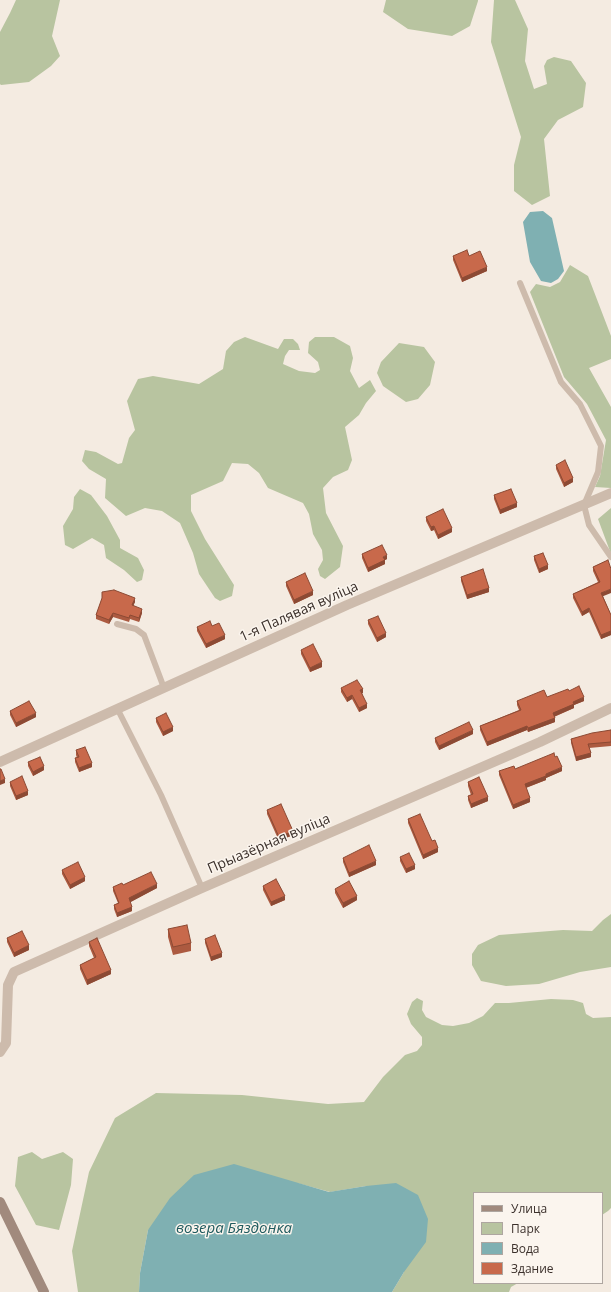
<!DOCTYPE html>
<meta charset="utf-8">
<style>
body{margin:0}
#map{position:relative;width:611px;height:1292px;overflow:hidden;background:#f4ebe1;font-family:"Open Sans",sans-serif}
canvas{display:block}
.legend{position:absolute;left:473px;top:1192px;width:130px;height:92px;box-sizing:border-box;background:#fbf5ee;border:1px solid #aea6a0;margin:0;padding:5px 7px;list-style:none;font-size:12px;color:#3b302b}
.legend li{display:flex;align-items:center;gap:8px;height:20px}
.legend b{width:20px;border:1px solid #aea6a0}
</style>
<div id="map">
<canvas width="611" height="1292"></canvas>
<ul class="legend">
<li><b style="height:5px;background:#a18a7d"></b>Улица</li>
<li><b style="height:11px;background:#b8c4a0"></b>Парк</li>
<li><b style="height:11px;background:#7fb0b2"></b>Вода</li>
<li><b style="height:11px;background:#c8694b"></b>Здание</li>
</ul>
</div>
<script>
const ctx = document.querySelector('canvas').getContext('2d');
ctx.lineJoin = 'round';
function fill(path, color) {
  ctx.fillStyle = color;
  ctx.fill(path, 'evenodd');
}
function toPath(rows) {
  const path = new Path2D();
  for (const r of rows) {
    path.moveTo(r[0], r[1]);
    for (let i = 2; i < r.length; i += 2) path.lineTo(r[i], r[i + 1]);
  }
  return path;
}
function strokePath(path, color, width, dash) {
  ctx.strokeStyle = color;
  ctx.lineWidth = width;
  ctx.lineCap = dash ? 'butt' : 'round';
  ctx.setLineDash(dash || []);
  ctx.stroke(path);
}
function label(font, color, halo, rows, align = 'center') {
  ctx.font = font + ' "Open Sans",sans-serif';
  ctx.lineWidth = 3;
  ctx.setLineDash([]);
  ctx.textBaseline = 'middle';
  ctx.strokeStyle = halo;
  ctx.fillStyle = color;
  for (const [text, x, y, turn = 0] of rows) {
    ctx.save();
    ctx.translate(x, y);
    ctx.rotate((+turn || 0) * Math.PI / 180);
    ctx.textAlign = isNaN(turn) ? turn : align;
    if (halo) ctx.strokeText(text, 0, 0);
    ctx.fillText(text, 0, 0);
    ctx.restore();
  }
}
fill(toPath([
 [16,0,60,0,52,36,60,56,51,66,29,82,1,85,0,84,0,32,10,13],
 [386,0,478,0,478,1,470,26,452,36,408,29,383,12],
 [494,0,515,0,528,29,525,61,534,89,547,84,544,66,547,60,554,57,571,61,586,83,583,107,558,120,544,139,550,196,532,205,514,191,514,165,521,137,491,42],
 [570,265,588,276,611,336,611,359,589,368,611,407,611,488,595,487,600,476,606,440,587,404,564,377,530,292,536,284,550,287,560,282],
 [245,337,278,349,284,339,293,339,298,344,300,350,289,350,285,356,283,364,299,371,315,373,320,370,318,362,308,353,309,342,315,337,334,337,350,346,353,358,350,371,359,388,370,380,376,391,366,403,359,415,345,427,352,460,348,470,333,477,323,488,326,513,343,546,340,567,325,579,320,576,318,569,323,560,322,550,313,534,309,514,303,503,268,488,259,473,248,464,232,463,223,481,191,495,191,511,205,539,234,585,232,596,220,601,215,598,199,574,193,553,180,523,162,511,145,508,126,516,105,498,106,479,89,469,82,461,85,450,96,452,118,464,122,463,129,438,135,430,127,401,138,379,153,376,199,384,223,369,226,351,234,342],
 [399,343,424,347,435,362,430,385,418,399,406,402,383,386,377,373,381,362],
 [80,489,91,495,107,516,120,540,120,548,138,558,144,570,142,580,137,582,124,570,106,558,104,545,92,538,73,549,65,545,63,526,73,509,74,497],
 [611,508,611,554,598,519],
 [611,914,611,967,580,972,539,984,506,986,481,981,472,965,472,954,478,945,499,935,563,930,592,931,603,920],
 [417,998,423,1001,422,1010,426,1017,442,1025,453,1026,469,1023,483,1016,495,1003,509,1003,551,999,573,1000,583,1003,586,1014,593,1018,611,1017,611,1208,608,1211,602,1215,602,1193,474,1193,474,1283,518,1283,511,1287,509,1292,392,1292,404,1272,366,1186,330,1192,297,1183,148,1230,140,1273,139,1292,78,1292,72,1251,89,1172,115,1118,156,1093,242,1095,328,1104,364,1102,383,1077,405,1055,417,1051,422,1045,422,1037,411,1024,407,1014,412,1002],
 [32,1152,42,1159,63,1152,73,1159,71,1185,59,1230,36,1225,15,1186,18,1157]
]), '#b8c4a0');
fill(toPath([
 [543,211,552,218,564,271,558,279,551,283,541,281,530,262,523,222,530,212],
 [234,1164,329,1192,366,1186,396,1183,418,1195,428,1219,426,1242,404,1272,392,1292,139,1292,140,1273,148,1230,170,1198,194,1175]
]), '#7fb0b2');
strokePath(toPath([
 [520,283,561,382,580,404,601,446,598,472,584,505,589,525,611,557],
 [117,624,136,629,144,635,164,688],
 [118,710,161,795,202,888]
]), '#cdbbac', 6);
strokePath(toPath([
 [0,762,347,605,611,493],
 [0,1052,6,1043,8,985,14,972,202,888,540,742,611,708]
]), '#cdbbac', 10);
strokePath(toPath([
 [0,1202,44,1292]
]), '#a18a7d', 10);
fill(toPath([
 [453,256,469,256,487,271,462,282,453,260],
 [556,465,573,482,564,487,556,469],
 [494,495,517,507,500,514,494,499],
 [426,517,452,532,438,539,434,530,431,531,426,521],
 [362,554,387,559,385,560,385,564,368,572,362,558],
 [534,556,548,569,539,573,534,560],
 [608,560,603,596,611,615,611,635,601,639,589,612,582,616,573,598,573,594,598,582,593,571,593,567],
 [461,577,489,592,467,599,461,581],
 [286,582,313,595,294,604,286,586],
 [102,592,135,602,133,605,142,613,139,622,130,619,129,622,113,617,109,624,96,619,96,615,102,599],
 [368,620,386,637,377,642,368,624],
 [197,627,225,639,206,648,197,631],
 [301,650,322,667,310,672,301,654],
 [341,688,363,693,362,693,367,708,359,712,352,699,347,702,341,692],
 [569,691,584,701,574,705,574,708,554,717,555,722,528,732,527,730,487,746,480,730,480,726,519,710,517,705,517,701,547,697],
 [10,711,36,717,16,727,10,715],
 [156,718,173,731,163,736,156,722],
 [611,730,611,746,589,748,591,757,576,761,571,743,571,739],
 [473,734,439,750,435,742,435,738],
 [76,750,92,767,79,772,75,762,75,758,77,758,76,755],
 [28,762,44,770,33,776,28,766],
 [515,769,562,771,546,778,546,780,526,788,530,802,513,809,499,775,499,771],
 [10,782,28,795,16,800,10,786],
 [468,782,488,801,471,808,468,800,468,796,471,795,468,786],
 [267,810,293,835,279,841,267,814],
 [408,819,438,852,423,859,408,823],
 [400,857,415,869,406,873,400,861],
 [343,858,376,865,349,877,343,862],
 [62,870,85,881,70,889,62,874],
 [123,885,157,888,130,902,132,911,117,917,114,909,114,905,118,903,113,891,113,887],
 [263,886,285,900,271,906,263,890],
 [335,889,357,900,343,908,335,893],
 [168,929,191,943,191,951,173,955,168,937],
 [7,938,29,950,14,957,7,942],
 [205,939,222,957,211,961,205,943],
 [89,942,111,974,87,985,80,969,80,965,94,958,89,946]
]), '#ac5a40');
fill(toPath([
 [487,267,487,271,462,282,462,278],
 [573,478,573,482,564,487,564,483],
 [517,503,517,507,500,514,500,510],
 [434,526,434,530,431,531,431,527],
 [452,528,452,532,438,539,438,535],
 [387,555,387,559,383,561,383,557],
 [385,560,385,564,368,572,368,568],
 [548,565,548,569,539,573,539,569],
 [489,588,489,592,467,599,467,595],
 [611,589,611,593,601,597,601,593],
 [313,591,313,595,294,604,294,600],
 [135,598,135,602,132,609,132,605],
 [589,608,589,612,582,616,582,612],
 [142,609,142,613,139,622,139,618],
 [113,613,113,617,109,624,109,620],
 [611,631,611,635,601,639,601,635],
 [386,633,386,637,377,642,377,638],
 [225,635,225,639,206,648,206,644],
 [322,662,322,667,310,672,310,668],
 [363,689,363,693,360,694,360,690],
 [352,695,352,699,347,702,347,698],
 [584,697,584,701,574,705,574,708,553,717,553,713,573,702],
 [367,704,367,708,359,712,359,708],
 [36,713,36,717,16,727,16,723],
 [555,718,555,722,528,732,528,728],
 [527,726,527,730,487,746,487,742],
 [173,727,173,731,163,736,163,732],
 [473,730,473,734,439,750,439,746],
 [591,753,591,757,576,761,576,757],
 [92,763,92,767,79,772,79,768],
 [44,766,44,770,33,776,33,772],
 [562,767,562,771,546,778,546,780,525,788,525,784],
 [5,779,5,783,0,785,0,781],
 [28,791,28,795,16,800,16,796],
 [488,797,488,801,471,808,471,804],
 [530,798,530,802,513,809,513,805],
 [293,831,293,835,279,841,279,837],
 [438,848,438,852,423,859,423,855],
 [376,861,376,865,349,877,349,873],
 [415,865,415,869,406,873,406,869],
 [85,877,85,881,70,889,70,885],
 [157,884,157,888,129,903,129,898],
 [285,896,285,900,271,906,271,902],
 [357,896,357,900,343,908,343,903],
 [132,907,132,911,117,917,117,913],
 [29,945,29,950,14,957,14,953],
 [222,953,222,957,211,961,211,957],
 [111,970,111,974,87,985,87,980]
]), '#8c4a34');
const building = toPath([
 [467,250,469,256,480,251,487,267,462,278,453,256,467,250],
 [565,460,573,478,564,483,556,465,565,460],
 [511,489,517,503,500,510,494,495,511,489],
 [443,509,452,528,438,535,434,526,431,527,426,517,443,509],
 [382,545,387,555,383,557,385,560,368,568,362,554,382,545],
 [543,553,548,565,539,569,534,556,543,553],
 [608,560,611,569,611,589,601,593,611,615,611,631,601,635,589,608,582,612,573,594,600,582,593,567,608,560],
 [483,569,489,588,467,595,461,577,483,569],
 [305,573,313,591,294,600,286,582,305,573],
 [114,590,135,598,132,605,142,609,139,618,130,615,129,618,113,613,109,620,96,615,102,598,102,592,114,590],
 [378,616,386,633,377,638,368,620,378,616],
 [210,621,212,626,219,623,225,635,206,644,197,627,210,621],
 [313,644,322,662,310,668,301,650,313,644],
 [357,680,363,689,360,690,367,704,359,708,352,695,347,698,341,688,357,680],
 [579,686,584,697,573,702,574,704,553,713,555,718,528,728,527,726,487,742,480,726,521,710,517,701,544,690,547,697,568,689,569,691,579,686],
 [29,701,36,713,16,723,10,711,29,701],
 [166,713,173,727,163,732,156,718,166,713],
 [469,722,473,730,439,746,435,738,469,722],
 [611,730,611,742,588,744,591,753,576,757,571,739,592,733,611,730],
 [85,747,92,763,79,768,75,758,79,757,76,750,85,747],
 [554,753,555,757,557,756,562,767,546,774,546,776,525,784,530,798,513,805,499,771,514,766,515,769,554,753],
 [40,757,44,766,33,772,28,762,40,757],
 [0,769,1,769,5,779,0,781,0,769],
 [22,776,28,791,16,796,10,782,22,776],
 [479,777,488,797,471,804,468,796,473,794,468,782,479,777],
 [281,804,293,831,279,837,267,810,281,804],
 [420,814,432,841,435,840,438,848,423,855,408,819,420,814],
 [369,845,376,861,349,873,343,858,369,845],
 [409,853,415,865,406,869,400,857,409,853],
 [78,862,85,877,70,885,62,870,78,862],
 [151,872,157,884,129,898,132,907,117,913,114,905,119,903,113,887,122,883,123,885,151,872],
 [276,879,285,896,271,902,263,886,276,879],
 [349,881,357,896,343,903,335,889,349,881],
 [187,925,191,943,173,947,168,929,187,925],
 [22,931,29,945,14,953,7,938,22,931],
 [215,935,222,953,211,957,205,939,215,935],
 [97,938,111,970,87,980,80,965,96,957,89,942,97,938]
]);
fill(building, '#c8694b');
strokePath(building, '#8c4a34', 1);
label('14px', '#3b302b', '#fbf5ee', [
 ["1-я Палявая вуліца",299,612,-24],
 ["Прыазёрная вуліца",269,844,-23]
]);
label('italic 15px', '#1f5a5e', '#fbf5ee', [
 ["возера Бяздонка",234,1229]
]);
</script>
